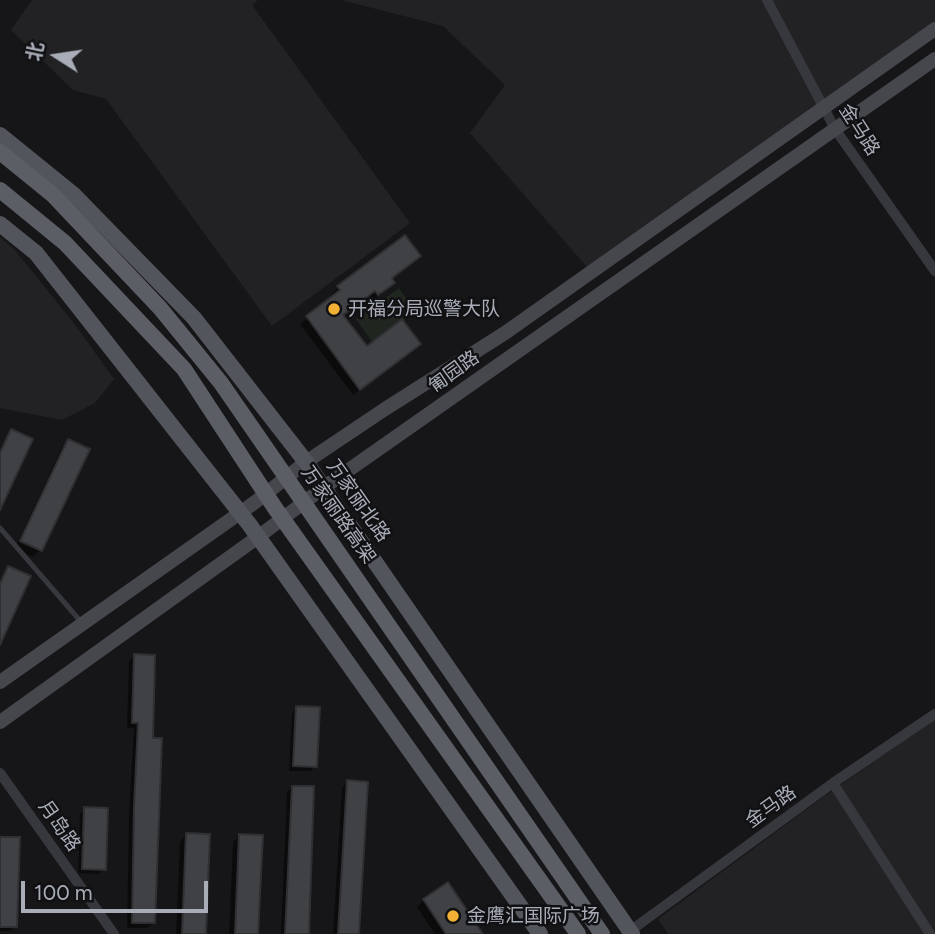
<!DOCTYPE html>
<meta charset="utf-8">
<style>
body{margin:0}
#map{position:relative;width:935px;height:934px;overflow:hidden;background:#161618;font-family:Figtree,"Noto Sans SC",sans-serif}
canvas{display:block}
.north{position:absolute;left:21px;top:21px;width:70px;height:70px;-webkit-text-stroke:5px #111113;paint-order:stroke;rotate:282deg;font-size:19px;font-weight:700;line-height:28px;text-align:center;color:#a8adb8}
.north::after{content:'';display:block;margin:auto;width:24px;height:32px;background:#a8adb8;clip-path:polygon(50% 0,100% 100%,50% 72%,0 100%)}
.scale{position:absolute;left:21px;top:881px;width:187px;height:32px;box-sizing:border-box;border:4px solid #a8adb8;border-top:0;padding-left:9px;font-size:21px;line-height:24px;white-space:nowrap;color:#a8adb8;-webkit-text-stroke:5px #111113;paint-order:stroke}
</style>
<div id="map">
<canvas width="935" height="934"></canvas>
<div class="north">北</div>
<div class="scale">100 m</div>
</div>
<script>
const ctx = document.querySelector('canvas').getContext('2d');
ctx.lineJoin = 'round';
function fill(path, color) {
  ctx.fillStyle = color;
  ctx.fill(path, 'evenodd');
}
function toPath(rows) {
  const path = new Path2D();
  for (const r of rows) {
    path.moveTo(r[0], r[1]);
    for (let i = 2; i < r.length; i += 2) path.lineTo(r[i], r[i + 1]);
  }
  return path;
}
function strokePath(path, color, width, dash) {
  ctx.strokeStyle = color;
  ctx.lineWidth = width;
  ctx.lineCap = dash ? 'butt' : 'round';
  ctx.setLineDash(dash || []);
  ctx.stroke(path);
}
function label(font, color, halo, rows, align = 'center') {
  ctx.font = font + ' Figtree,"Noto Sans SC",sans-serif';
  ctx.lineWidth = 5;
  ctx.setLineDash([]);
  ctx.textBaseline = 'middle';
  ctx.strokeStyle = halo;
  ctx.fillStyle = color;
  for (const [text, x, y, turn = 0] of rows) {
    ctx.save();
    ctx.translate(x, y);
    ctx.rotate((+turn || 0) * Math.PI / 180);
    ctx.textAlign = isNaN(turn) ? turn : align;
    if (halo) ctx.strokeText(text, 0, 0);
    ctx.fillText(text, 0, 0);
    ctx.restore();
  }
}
fill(toPath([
 [32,0,258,0,252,5,410,223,272,326,106,99,73,90,11,30],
 [341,0,935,0,935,35,587,267,470,133,505,85,443,26],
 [0,237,14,249,73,322,114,379,95,403,62,420,0,408],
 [935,719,935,934,668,934,658,919,822,798]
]), '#222225');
fill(toPath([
 [399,288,415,311,372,342,356,319]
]), '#1e261f');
fill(toPath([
 [405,238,386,289,371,301,368,296,342,316,366,349,412,351,353,395,300,324,334,297,331,294,338,288],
 [69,441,40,550,33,557,15,548,62,447],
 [134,656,151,739,153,923,147,928,127,928,129,814,134,728,127,728,129,661],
 [297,708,315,767,310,771,289,771,292,713],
 [347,782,358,934,333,934,342,788],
 [292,787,307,934,281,934,287,792],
 [85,809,104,869,99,874,78,873,80,814],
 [186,835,205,934,176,934,180,842],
 [240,836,257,934,229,934,233,842],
 [0,838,15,926,10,931,0,931],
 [424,900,481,934,435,934,417,907]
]), '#0007');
const building = toPath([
 [405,235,421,256,392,278,395,283,378,295,375,291,343,315,367,346,402,319,421,344,360,390,306,316,340,290,337,286,405,235],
 [11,429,33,439,0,510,0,453,11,429],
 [68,439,90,449,42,551,20,541,68,439],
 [8,566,31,576,0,645,0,584,8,566],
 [134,654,155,655,153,738,162,738,155,923,132,923,134,808,138,723,132,723,134,654],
 [296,706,320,707,317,767,293,766,296,706],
 [347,780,368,782,359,934,338,934,347,780],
 [292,786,314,786,309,934,285,934,292,786],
 [84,807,108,808,106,870,82,869,84,807],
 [186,833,210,834,206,934,182,934,186,833],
 [239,834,263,835,258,934,235,934,239,834],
 [0,837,20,837,17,927,0,927,0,837],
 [448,882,483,934,446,934,423,899,448,882]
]);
fill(building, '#404145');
strokePath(building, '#303034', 2);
strokePath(toPath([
 [0,528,82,623]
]), '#37383d', 5);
strokePath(toPath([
 [767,0,835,129,935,271],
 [0,773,114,934],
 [833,783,930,934],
 [630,931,833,783,935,714]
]), '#37383d', 10);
strokePath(toPath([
 [0,682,254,503,306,462,385,409,505,333,935,29],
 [0,722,258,537,323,488,935,59]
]), '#45474d', 14);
strokePath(toPath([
 [0,135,74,195,194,318,306,462,632,934],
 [0,224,36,253,249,524,540,934]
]), '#53555c', 16);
strokePath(toPath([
 [0,152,53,195,160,308,221,383,602,934],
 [0,190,65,243,184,369,275,508,578,934]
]), '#5b5e65', 16);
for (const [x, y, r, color] of [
 [334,309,7,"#f2b134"],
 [453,916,7,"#f2b134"]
]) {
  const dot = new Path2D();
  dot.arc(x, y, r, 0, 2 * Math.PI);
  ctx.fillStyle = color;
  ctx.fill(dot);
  strokePath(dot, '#111113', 2.5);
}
label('19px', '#a8adb8', '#111113', [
 ["金马路",859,130,57],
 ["匍园路",454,372,-36],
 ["万家丽北路",358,501,55],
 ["万家丽路高架",338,515,55],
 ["金马路",771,807,-36],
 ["月岛路",59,826,55]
]);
label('19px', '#a8adb8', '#111113', [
 ["开福分局巡警大队",348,309],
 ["金鹰汇国际广场",467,916]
], 'left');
</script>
